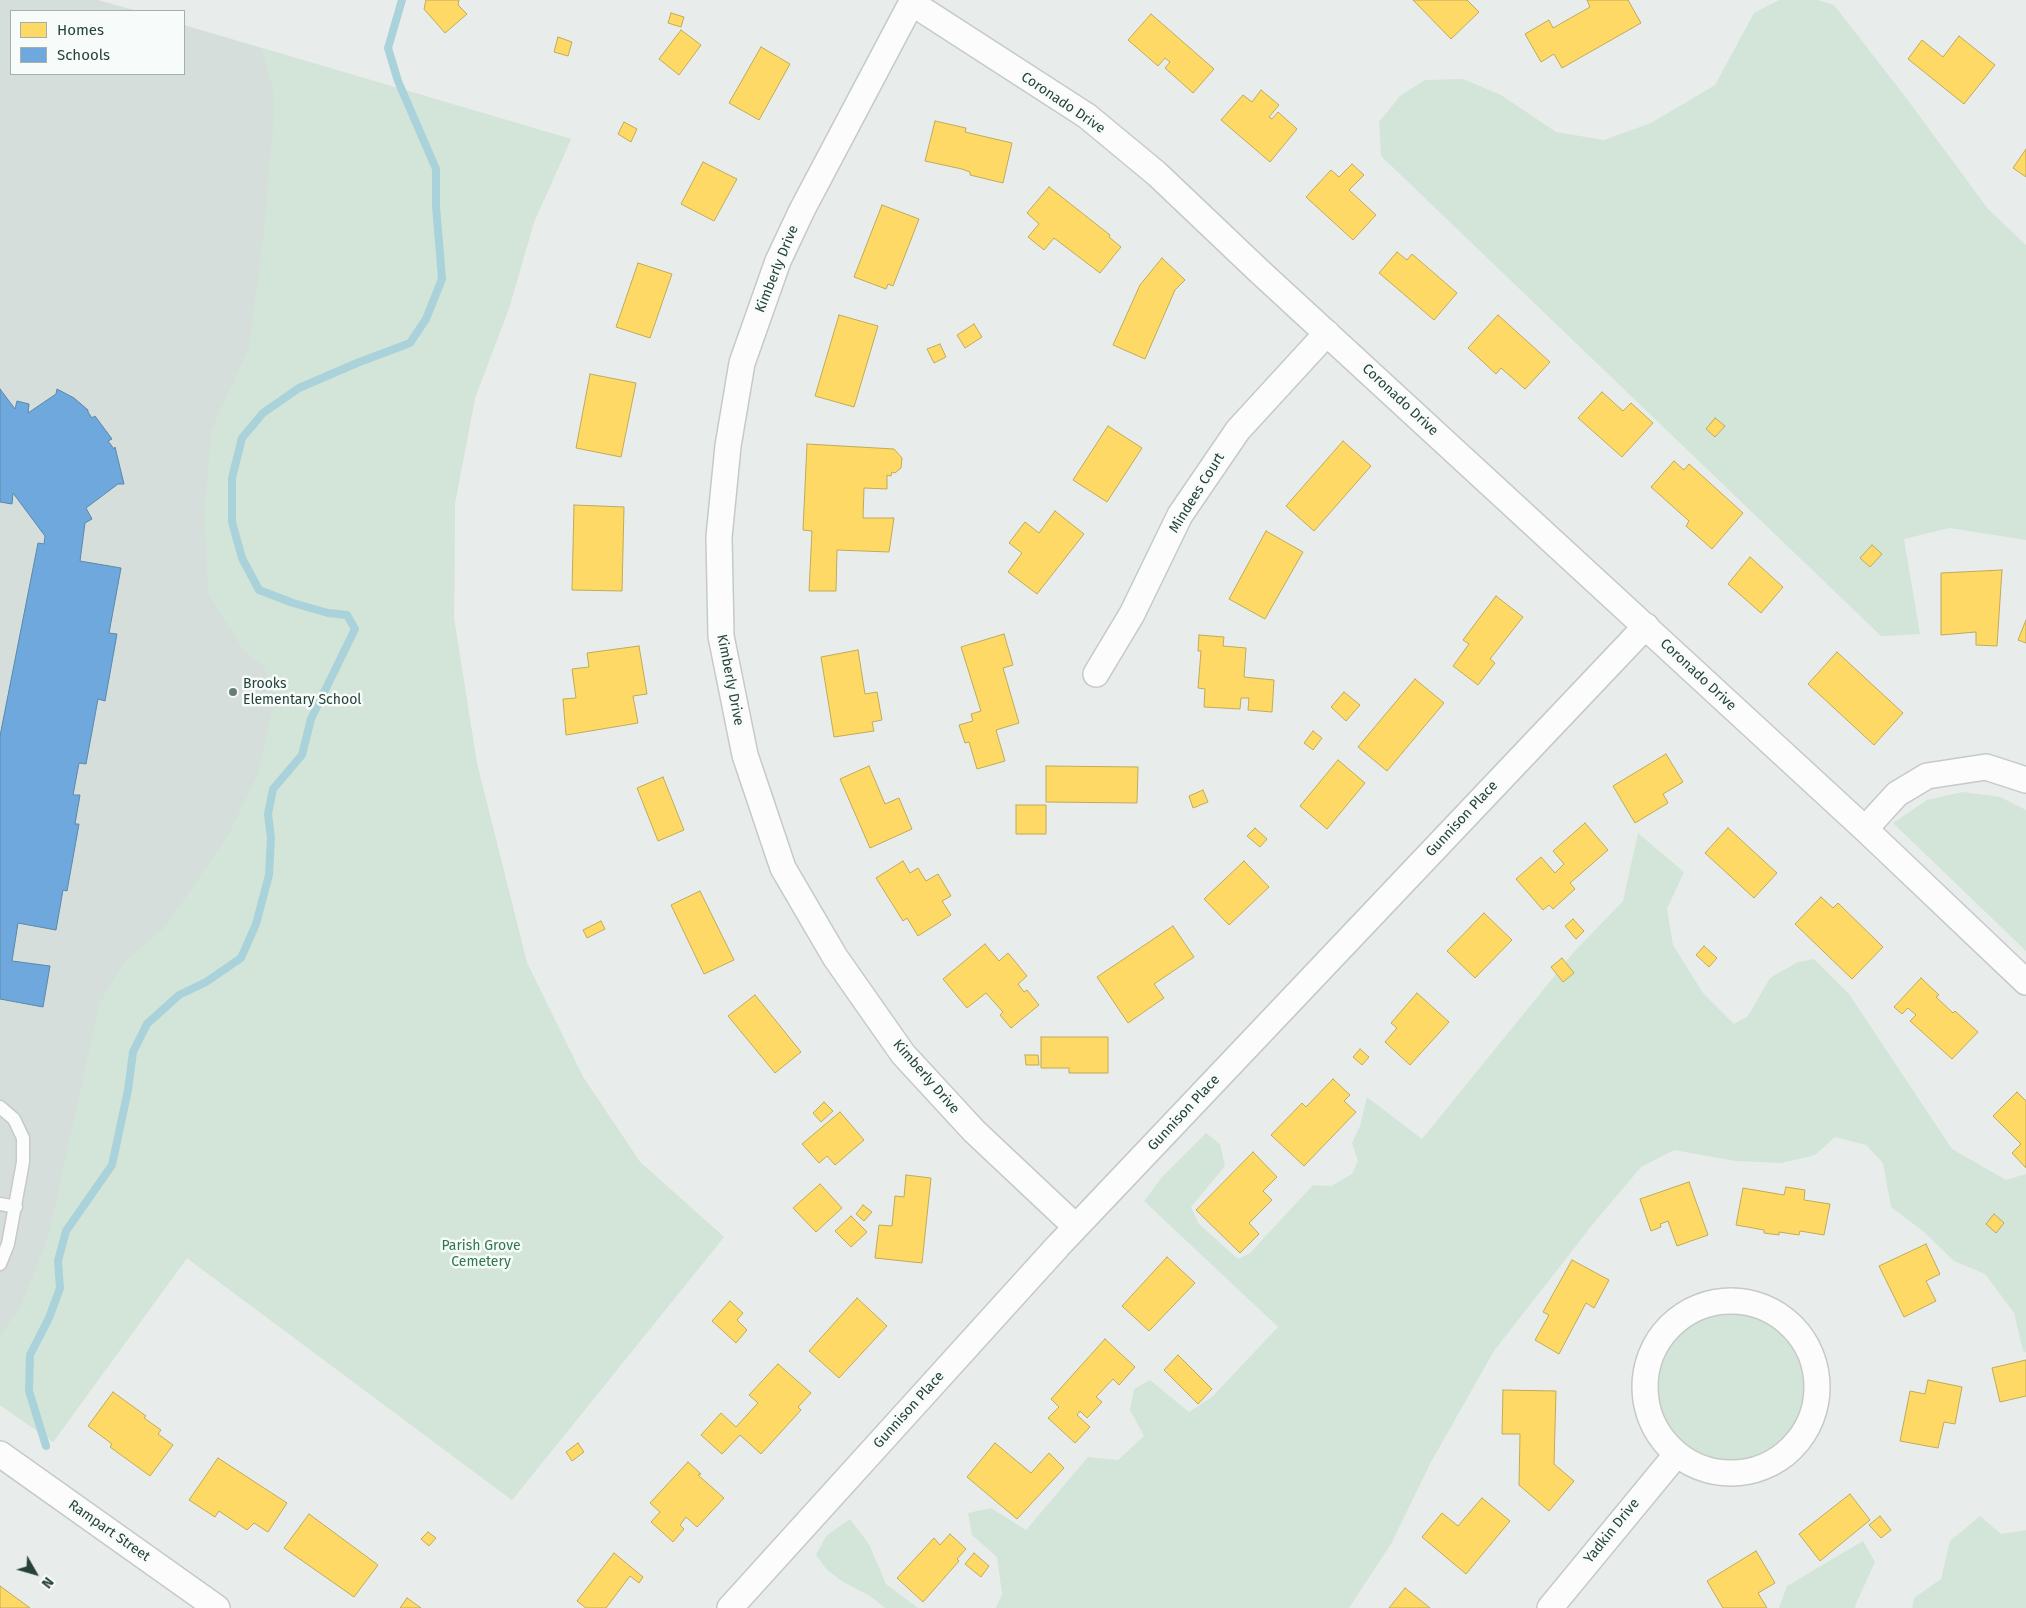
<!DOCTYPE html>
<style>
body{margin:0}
#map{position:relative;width:2026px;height:1608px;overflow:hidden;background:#e8edeb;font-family:"Fira Sans",sans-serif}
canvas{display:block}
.legend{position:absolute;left:10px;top:10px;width:175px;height:65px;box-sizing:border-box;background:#f7fbf9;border:1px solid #a3b1ad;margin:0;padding:6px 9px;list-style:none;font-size:15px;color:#25413a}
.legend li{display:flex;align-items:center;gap:10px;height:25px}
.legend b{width:25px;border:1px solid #a3b1ad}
.north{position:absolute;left:10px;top:1548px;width:50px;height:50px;-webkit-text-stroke:4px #f7fbf9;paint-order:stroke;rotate:128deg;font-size:14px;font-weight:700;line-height:20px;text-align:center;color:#25413a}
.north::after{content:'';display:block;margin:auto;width:18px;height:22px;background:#25413a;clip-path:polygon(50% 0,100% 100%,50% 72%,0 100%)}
</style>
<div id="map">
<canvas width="2026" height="1608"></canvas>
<ul class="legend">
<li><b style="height:14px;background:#ffd966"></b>Homes</li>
<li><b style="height:14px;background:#6fa8dc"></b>Schools</li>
</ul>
<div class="north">N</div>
</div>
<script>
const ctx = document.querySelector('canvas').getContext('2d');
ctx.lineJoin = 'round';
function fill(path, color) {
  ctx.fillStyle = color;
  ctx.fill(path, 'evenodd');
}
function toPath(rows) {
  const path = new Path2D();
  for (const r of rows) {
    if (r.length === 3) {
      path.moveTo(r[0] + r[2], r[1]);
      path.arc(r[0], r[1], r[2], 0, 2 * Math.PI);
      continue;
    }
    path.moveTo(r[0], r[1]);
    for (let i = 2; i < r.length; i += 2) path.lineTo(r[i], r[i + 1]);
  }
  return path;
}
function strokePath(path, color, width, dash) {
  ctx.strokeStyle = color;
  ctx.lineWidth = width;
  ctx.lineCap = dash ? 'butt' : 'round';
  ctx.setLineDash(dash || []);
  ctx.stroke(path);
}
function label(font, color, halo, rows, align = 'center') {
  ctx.font = font + ' "Fira Sans",sans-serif';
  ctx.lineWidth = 5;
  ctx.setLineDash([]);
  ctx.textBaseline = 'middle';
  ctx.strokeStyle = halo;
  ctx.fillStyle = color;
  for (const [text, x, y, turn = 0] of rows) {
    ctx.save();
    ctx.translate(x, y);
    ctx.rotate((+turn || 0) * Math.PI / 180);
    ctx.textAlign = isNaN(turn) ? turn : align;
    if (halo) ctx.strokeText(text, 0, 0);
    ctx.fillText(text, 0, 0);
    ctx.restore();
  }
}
fill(toPath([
 [0,0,98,0,137,11,11,11,11,74,184,74,184,25,571,139,534,222,509,308,475,398,455,503,454,619,477,764,527,963,583,1077,640,1162,724,1237,512,1500,187,1258,53,1442,0,1405]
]), '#d6dedb');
fill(toPath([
 [1779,0,1818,0,1834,5,1904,95,1988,209,2026,245,2026,540,1950,528,1904,539,1920,634,1881,636,1381,156,1379,122,1400,96,1425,80,1463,79,1501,95,1556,132,1604,140,1651,123,1715,85,1754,13],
 [261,48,571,139,534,222,509,308,475,398,455,503,454,619,477,764,527,963,583,1077,640,1162,724,1237,512,1500,187,1258,53,1442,0,1405,0,1336,21,1305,48,1238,100,1002,126,960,166,926,229,834,259,771,275,698,264,667,243,650,208,593,205,512,211,431,249,347,263,241,274,115,273,87],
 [1963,792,2000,797,2026,810,2026,951,1893,823,1927,800],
 [1638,833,1684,872,1667,909,1673,945,1703,993,1734,1024,1748,1016,1770,978,1798,962,1814,959,1849,994,1952,1149,2006,1180,2026,1174,2026,1352,2023,1351,2014,1313,1985,1274,1954,1261,1924,1232,1891,1207,1883,1163,1866,1145,1835,1137,1815,1155,1782,1163,1735,1161,1674,1150,1641,1167,1593,1224,1494,1351,1431,1462,1391,1544,1349,1608,996,1608,1002,1594,997,1557,972,1535,968,1513,991,1508,1026,1530,1088,1457,1118,1460,1144,1436,1130,1410,1134,1389,1150,1380,1189,1412,1212,1397,1278,1327,1144,1201,1163,1176,1206,1133,1220,1144,1225,1166,1191,1207,1199,1224,1238,1259,1250,1253,1313,1185,1331,1186,1352,1174,1358,1161,1352,1143,1360,1126,1367,1097,1422,1139,1573,953,1623,901],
 [1731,1386,74],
 [1980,1516,2001,1534,2026,1530,2026,1608,1912,1608,1914,1598,1941,1579,1950,1541],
 [850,1519,869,1544,886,1584,918,1608,885,1608,870,1596,843,1582,827,1570,816,1555,826,1536],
 [1863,1541,1875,1562,1855,1606,1856,1608,1779,1608,1787,1586]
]), '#d2e5d8');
const homes = toPath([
 [426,0,459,0,458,5,467,14,445,33,424,9,426,0],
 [1413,0,1467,0,1479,12,1451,39,1413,0],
 [1587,0,1628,0,1641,23,1562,68,1554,54,1541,62,1525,34,1549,20,1553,28,1590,7,1587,0],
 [671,13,684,17,681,27,668,23,671,13],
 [1151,14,1214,69,1193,93,1165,68,1170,62,1165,58,1158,66,1128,40,1151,14],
 [681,30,701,45,679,75,659,59,681,30],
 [1959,36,1995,65,1964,104,1908,59,1922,40,1943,57,1959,36],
 [558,37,572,42,568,56,554,52,558,37],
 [761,47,790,64,759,120,729,103,761,47],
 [1261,90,1279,105,1269,117,1272,119,1278,112,1297,129,1270,162,1221,120,1243,95,1252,102,1261,90],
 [935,121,966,128,965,132,1012,143,1003,183,970,175,970,172,962,169,925,161,935,121],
 [624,122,637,129,631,142,618,134,624,122],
 [2026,149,2026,177,2013,168,2026,149],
 [703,162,737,179,714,221,681,204,703,162],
 [1352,164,1364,175,1349,190,1376,215,1353,240,1306,197,1331,170,1339,177,1352,164],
 [1049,187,1110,235,1109,237,1121,247,1100,273,1054,238,1044,250,1028,237,1039,224,1027,213,1049,187],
 [882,205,919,219,893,286,888,284,886,289,854,277,882,205],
 [1397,252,1407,260,1412,254,1457,293,1434,320,1379,273,1397,252],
 [1162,258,1185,280,1175,290,1145,359,1113,345,1140,285,1162,258],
 [638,263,672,274,650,338,616,327,638,263],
 [839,315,878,326,854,407,815,396,839,315],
 [1498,315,1550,362,1525,389,1501,368,1496,374,1468,348,1498,315],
 [974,324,982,337,965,348,957,335,974,324],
 [940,344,946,357,934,363,927,349,940,344],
 [590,374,636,383,621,457,576,448,590,374],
 [1602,392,1623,411,1631,403,1653,423,1622,457,1578,418,1602,392],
 [1715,418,1725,426,1715,437,1706,429,1715,418],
 [1108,426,1142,448,1107,502,1073,480,1108,426],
 [1343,441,1371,466,1314,531,1286,506,1343,441],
 [807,444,894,449,902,458,901,468,895,473,892,472,891,476,887,475,887,489,864,488,863,518,894,518,889,552,837,550,836,591,809,591,812,531,803,530,807,444],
 [1674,461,1684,470,1689,464,1743,513,1712,549,1686,526,1689,521,1651,487,1674,461],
 [574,505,624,507,622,591,572,590,574,505],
 [1055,511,1084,534,1037,594,1008,572,1022,553,1009,543,1025,522,1039,533,1055,511],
 [1266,531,1303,552,1265,619,1229,599,1266,531],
 [1872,545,1882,554,1870,567,1860,558,1872,545],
 [1750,557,1783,587,1761,613,1728,584,1750,557],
 [2002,570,1997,646,1976,645,1976,632,1941,635,1941,573,2002,570],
 [1496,596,1523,617,1490,659,1495,663,1478,685,1453,666,1469,644,1463,640,1496,596],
 [2026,620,2026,643,2018,640,2026,620],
 [1004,634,1013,665,1003,668,1019,723,996,730,1005,761,977,769,969,742,965,743,959,725,973,721,971,714,981,711,961,647,1004,634],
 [1199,635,1224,637,1223,646,1246,648,1244,677,1274,680,1272,712,1248,710,1249,698,1241,698,1240,709,1204,707,1205,689,1198,688,1201,651,1198,651,1199,635],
 [639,646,647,694,633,696,638,723,566,735,563,699,576,698,572,669,589,667,587,653,639,646],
 [858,650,865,694,877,692,882,720,872,722,874,731,834,737,821,657,858,650],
 [1837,652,1903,713,1874,745,1808,684,1837,652],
 [1415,679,1444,703,1387,771,1358,747,1415,679],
 [1344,692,1360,705,1346,721,1331,707,1344,692],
 [1313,731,1322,738,1313,750,1304,743,1313,731],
 [1666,754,1683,782,1663,794,1668,803,1635,823,1613,786,1666,754],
 [1338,760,1365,783,1327,829,1300,806,1338,760],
 [869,766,885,804,899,798,912,829,870,848,840,779,869,766],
 [1046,766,1138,767,1137,803,1046,802,1046,766],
 [663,777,684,830,658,841,637,788,663,777],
 [1203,790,1208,802,1193,808,1189,796,1203,790],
 [1016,805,1046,805,1046,834,1016,834,1016,805],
 [1585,823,1608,850,1570,883,1575,889,1553,909,1549,905,1543,910,1516,879,1541,857,1555,873,1564,864,1553,851,1585,823],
 [1255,828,1267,839,1260,847,1247,836,1255,828],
 [1728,828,1777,873,1754,898,1705,853,1728,828],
 [903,861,910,873,918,868,926,881,938,874,951,896,942,901,951,915,918,936,907,918,903,921,876,878,903,861],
 [1244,861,1269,887,1229,925,1204,899,1244,861],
 [700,891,734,960,704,974,671,905,700,891],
 [1821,897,1833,908,1838,903,1883,947,1852,979,1795,924,1821,897],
 [1484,913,1512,940,1475,978,1447,951,1484,913],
 [1573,919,1584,931,1576,939,1565,926,1573,919],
 [601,921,605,929,587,938,583,930,601,921],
 [1173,926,1194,957,1154,984,1164,998,1128,1023,1097,977,1173,926],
 [985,944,999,961,1008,953,1027,976,1018,984,1024,992,1027,990,1039,1005,1011,1028,1000,1015,1003,1012,986,993,967,1008,943,979,985,944],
 [1704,946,1717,958,1709,967,1696,955,1704,946],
 [1562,958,1574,973,1563,982,1551,967,1562,958],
 [1921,978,1939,995,1936,997,1953,1013,1955,1011,1978,1032,1952,1059,1910,1021,1916,1015,1908,1008,1902,1014,1894,1007,1921,978],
 [1417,993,1449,1022,1410,1065,1385,1042,1397,1028,1391,1023,1417,993],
 [755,995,801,1052,775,1073,728,1016,755,995],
 [1041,1037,1108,1037,1108,1073,1069,1073,1069,1068,1041,1068,1041,1037],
 [1360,1049,1369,1057,1362,1065,1353,1057,1360,1049],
 [1025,1055,1038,1055,1039,1065,1026,1065,1025,1055],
 [1333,1079,1350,1095,1344,1101,1356,1112,1304,1166,1271,1135,1302,1103,1306,1107,1333,1079],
 [2017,1092,2026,1101,2026,1168,2012,1153,2021,1144,1993,1116,2017,1092],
 [824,1102,833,1111,821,1122,813,1113,824,1102],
 [840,1112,864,1140,835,1165,827,1156,819,1163,802,1144,840,1112],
 [1253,1152,1277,1177,1263,1191,1272,1200,1249,1223,1259,1234,1240,1253,1196,1210,1253,1152],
 [906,1175,931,1178,922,1263,875,1258,879,1225,892,1226,895,1196,904,1197,906,1175],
 [1689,1182,1708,1235,1677,1246,1668,1221,1660,1224,1661,1227,1651,1231,1640,1199,1689,1182],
 [820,1184,842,1208,816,1232,793,1208,820,1184],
 [1786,1187,1805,1190,1804,1200,1830,1204,1824,1235,1800,1231,1799,1235,1779,1232,1779,1235,1764,1233,1764,1230,1736,1225,1743,1188,1784,1195,1786,1187],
 [863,1205,872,1212,864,1221,856,1214,863,1205],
 [1994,1214,2004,1223,1996,1233,1986,1224,1994,1214],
 [851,1216,867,1232,851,1247,835,1231,851,1216],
 [1926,1244,1940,1274,1926,1281,1936,1301,1904,1317,1879,1266,1926,1244],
 [1167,1257,1195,1283,1149,1331,1122,1306,1167,1257],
 [1572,1260,1609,1280,1594,1308,1586,1303,1559,1354,1535,1340,1549,1315,1543,1312,1572,1260],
 [857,1298,887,1326,839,1378,809,1351,857,1298],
 [730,1301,743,1313,737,1320,747,1330,736,1343,712,1321,730,1301],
 [1105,1339,1135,1367,1119,1385,1113,1379,1096,1397,1102,1402,1087,1418,1080,1411,1077,1415,1090,1427,1075,1443,1048,1418,1059,1407,1051,1399,1105,1339],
 [1178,1355,1212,1389,1198,1404,1164,1370,1178,1355],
 [2026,1360,2026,1396,2000,1402,1992,1368,2026,1360],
 [778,1364,811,1393,798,1407,801,1410,761,1454,740,1435,722,1454,701,1435,721,1413,736,1427,758,1403,749,1395,778,1364],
 [1928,1380,1962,1387,1955,1424,1944,1422,1938,1448,1900,1441,1910,1391,1925,1394,1928,1380],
 [1503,1390,1556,1391,1554,1464,1574,1481,1549,1511,1519,1485,1520,1434,1502,1434,1503,1390],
 [113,1392,146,1416,144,1418,161,1430,158,1434,173,1445,150,1476,110,1447,112,1444,88,1426,113,1392],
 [578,1443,584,1452,572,1461,566,1452,578,1443],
 [995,1443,1031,1473,1049,1453,1064,1468,1017,1519,967,1477,995,1443],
 [218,1458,287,1503,268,1532,254,1523,247,1530,219,1511,215,1517,189,1500,218,1458],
 [688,1462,701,1474,698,1475,724,1498,697,1527,686,1517,680,1525,684,1529,673,1542,651,1522,660,1512,650,1503,688,1462],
 [1850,1494,1870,1520,1820,1561,1799,1534,1850,1494],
 [1482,1498,1510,1521,1466,1574,1422,1537,1442,1513,1458,1526,1482,1498],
 [309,1514,378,1565,354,1597,284,1548,309,1514],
 [1880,1516,1891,1530,1881,1538,1869,1525,1880,1516],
 [428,1532,436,1538,429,1546,421,1539,428,1532],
 [950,1534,966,1549,957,1559,959,1561,923,1602,897,1578,934,1538,940,1545,950,1534],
 [1756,1551,1775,1583,1758,1593,1767,1608,1723,1608,1707,1581,1756,1551],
 [614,1553,643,1577,639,1583,630,1576,606,1608,586,1608,577,1601,614,1553],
 [974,1553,989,1566,981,1577,965,1564,974,1553],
 [0,1586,30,1608,0,1608,0,1586],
 [1405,1588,1430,1608,1389,1608,1405,1588],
 [407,1598,421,1608,400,1608,407,1598]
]);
fill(homes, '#ffd966');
strokePath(homes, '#beab59', 1);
const schools = toPath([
 [0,389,15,409,17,401,29,404,28,413,56,394,57,389,74,398,88,410,88,412,92,418,95,416,112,439,108,441,114,449,115,447,124,484,118,484,86,508,92,519,85,523,80,561,121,568,109,633,117,634,105,701,98,699,86,764,79,763,73,795,80,795,75,824,79,824,67,891,63,890,56,930,18,923,12,961,50,966,43,1007,0,999,0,736,38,543,44,544,45,536,13,493,12,504,0,502,0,389]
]);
fill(schools, '#6fa8dc');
strokePath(schools, '#5989ab', 1);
strokePath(toPath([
 [46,1446,29,1391,30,1355,49,1318,60,1288,58,1261,66,1231,112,1165,128,1090,133,1052,147,1024,179,995,206,982,241,958,256,924,269,875,271,838,268,814,273,789,302,755,311,719,355,629,347,615,328,613,293,603,259,590,242,558,232,522,232,478,242,438,263,413,299,388,357,363,410,343,426,319,442,279,436,206,436,169,398,81,388,48,402,0]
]), '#aad2da', 8);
const lane = toPath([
 [0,1107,14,1119,23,1138,23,1162,8,1244,0,1264],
 [0,1204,16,1207]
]);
const street = toPath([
 [913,0,802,210,778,261,742,363,728,446,719,537,721,636,745,755,783,868,835,957,903,1054,974,1131,1076,1227],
 [912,3,1087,116,1157,174,1259,271,1865,829,2026,982],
 [1096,674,1132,614,1180,515,1238,430,1327,333],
 [1865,829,1897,794,1927,776,1986,767,2026,780],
 [1731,1387,86],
 [0,1454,217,1608],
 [730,1608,1058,1246,1646,626],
 [1550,1608,1676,1455]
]);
strokePath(lane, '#c5cac8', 15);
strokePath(street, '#c5cac8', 28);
strokePath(lane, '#fcfcfc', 12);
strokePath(street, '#fcfcfc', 25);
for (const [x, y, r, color] of [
 [233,692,5,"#697d78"]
]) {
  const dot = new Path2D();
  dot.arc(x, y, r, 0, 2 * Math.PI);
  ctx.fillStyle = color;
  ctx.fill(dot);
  strokePath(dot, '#f7fbf9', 2);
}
label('14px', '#25413a', '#f7fbf9', [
 ["Coronado Drive",1063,103,34],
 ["Kimberly Drive",777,269,-68],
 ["Coronado Drive",1400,400,43],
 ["Mindees Court",1197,493,-58],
 ["Coronado Drive",1698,675,43],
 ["Kimberly Drive",730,680,79],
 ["Gunnison Place",1462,819,-47],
 ["Kimberly Drive",926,1077,49],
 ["Gunnison Place",1184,1113,-47],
 ["Gunnison Place",909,1410,-48],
 ["Rampart Street",109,1531,35],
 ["Yadkin Drive",1612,1531,-51]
]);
label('14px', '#25413a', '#f7fbf9', [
 ["Brooks",243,684],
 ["Elementary School",243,700]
], 'left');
label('14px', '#2f784c', '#f7fbf9', [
 ["Parish Grove",481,1246],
 ["Cemetery",481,1262]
]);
</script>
